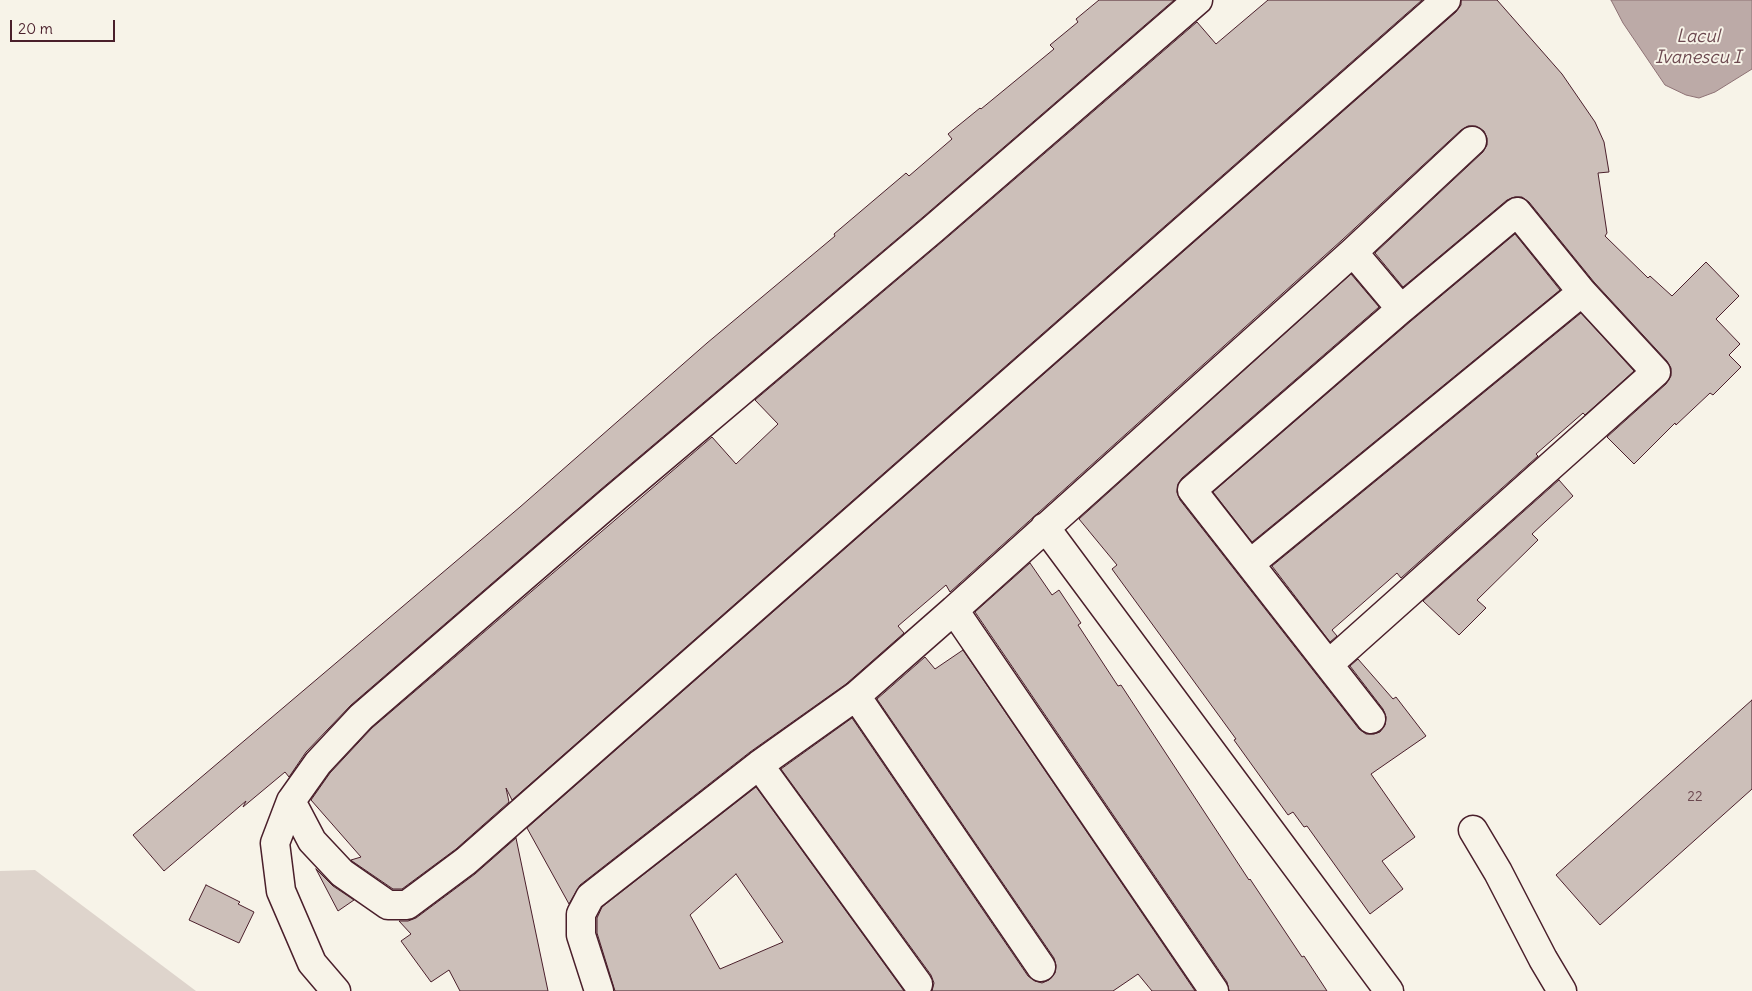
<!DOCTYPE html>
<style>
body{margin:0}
#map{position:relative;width:1752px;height:991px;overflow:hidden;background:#f7f3e8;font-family:Delius,sans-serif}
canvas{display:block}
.scale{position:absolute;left:10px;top:20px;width:105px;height:22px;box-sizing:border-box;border:2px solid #4a1f2b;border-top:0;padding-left:6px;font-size:15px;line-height:18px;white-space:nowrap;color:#4a1f2b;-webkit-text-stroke:4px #f7f3e8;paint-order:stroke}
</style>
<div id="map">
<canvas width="1752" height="991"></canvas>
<div class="scale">20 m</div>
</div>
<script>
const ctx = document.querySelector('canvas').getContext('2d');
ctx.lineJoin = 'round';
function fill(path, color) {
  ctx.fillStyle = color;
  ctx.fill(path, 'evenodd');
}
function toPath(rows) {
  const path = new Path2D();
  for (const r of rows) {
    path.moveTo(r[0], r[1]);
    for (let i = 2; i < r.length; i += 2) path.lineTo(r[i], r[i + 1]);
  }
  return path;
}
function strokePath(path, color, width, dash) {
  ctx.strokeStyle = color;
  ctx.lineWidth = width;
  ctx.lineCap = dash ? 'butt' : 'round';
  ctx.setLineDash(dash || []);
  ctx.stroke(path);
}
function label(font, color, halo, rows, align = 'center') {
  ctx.font = font + ' Delius,sans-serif';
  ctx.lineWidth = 4;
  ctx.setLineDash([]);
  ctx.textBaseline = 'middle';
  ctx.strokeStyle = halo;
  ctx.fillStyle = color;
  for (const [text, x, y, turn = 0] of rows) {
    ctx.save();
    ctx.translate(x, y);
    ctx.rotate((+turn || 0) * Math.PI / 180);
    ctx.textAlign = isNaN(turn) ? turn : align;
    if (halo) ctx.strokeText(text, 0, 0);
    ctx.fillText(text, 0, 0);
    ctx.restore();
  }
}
fill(toPath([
 [35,870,196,991,0,991,0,871]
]), '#ded4cc');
const water = toPath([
 [1611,0,1752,0,1752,69,1715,92,1699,98,1686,95,1665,85,1623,23,1611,0]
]);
fill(water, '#bcaaa7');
strokePath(water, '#8e7275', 1);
const building = toPath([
 [1099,0,1174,0,923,217,600,490,351,705,306,752,289,777,285,772,243,807,246,801,164,871,133,835,520,507,707,343,835,236,834,234,906,173,909,176,952,139,948,134,980,108,981,109,1054,49,1050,45,1078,22,1076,19,1099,0],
 [1268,0,1422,0,512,800,506,788,509,802,456,849,402,889,393,889,352,861,351,860,361,857,311,800,330,773,372,728,712,437,736,464,778,424,755,400,943,241,1197,22,1216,44,1268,0],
 [1461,0,1497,0,1562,74,1595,122,1604,142,1609,172,1598,173,1607,233,1605,236,1648,278,1650,276,1672,296,1706,262,1739,296,1716,319,1740,344,1729,355,1741,367,1713,395,1710,393,1676,425,1675,423,1634,464,1607,437,1666,384,1671,376,1671,368,1667,361,1594,282,1529,202,1522,197,1515,197,1507,200,1403,287,1375,253,1483,152,1487,145,1487,138,1484,131,1476,126,1468,126,1461,130,1342,240,950,592,946,585,898,626,904,633,846,684,750,752,580,885,569,904,527,828,1456,12,1461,5,1461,0],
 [1515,234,1560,290,1252,542,1213,492,1411,321,1515,234],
 [1351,274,1379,307,1182,478,1178,484,1177,492,1180,500,1359,729,1366,734,1374,734,1380,732,1385,725,1386,717,1383,709,1350,666,1358,659,1393,699,1396,697,1426,736,1371,774,1415,837,1382,861,1403,889,1370,914,1307,826,1304,827,1293,812,1288,815,1234,740,1236,739,1112,569,1117,565,1079,519,1351,274],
 [1581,313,1634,371,1585,415,1583,413,1536,454,1538,456,1401,578,1397,573,1332,630,1337,636,1330,642,1272,566,1581,313],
 [1559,480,1573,496,1532,534,1538,540,1477,600,1486,608,1459,635,1423,601,1559,480],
 [1030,563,1052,595,1059,590,1081,623,1078,625,1118,686,1121,685,1249,880,1250,879,1302,957,1304,956,1327,991,1229,991,1227,982,975,612,1030,563],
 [963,650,1195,991,1152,991,1138,974,1113,991,932,991,934,983,931,975,781,769,852,718,1028,976,1035,981,1042,983,1049,980,1055,973,1056,965,1054,958,877,699,925,657,935,669,963,650],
 [1752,700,1752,789,1600,925,1556,875,1752,700],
 [756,787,904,991,615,991,597,933,597,918,602,907,756,787],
 [736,874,783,942,720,969,690,915,736,874],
 [516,838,548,991,460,991,449,970,431,982,401,941,411,934,399,921,408,921,416,918,475,874,516,838],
 [316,869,333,886,354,900,338,911,316,869],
 [206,885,240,902,238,904,254,912,239,943,189,920,206,885]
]);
fill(building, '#ccbfb9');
strokePath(building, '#4a1f2b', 1);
const minor = toPath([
 [1045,527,1389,991],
 [1251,563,1582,292],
 [954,610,1353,252,1472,141],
 [1329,664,1656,372,1582,292,1517,212,1401,309,1353,252],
 [856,696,1041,967],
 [1371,719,1192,490,1401,309],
 [759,765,918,984],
 [291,801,312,841,342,873,388,905,407,905,466,861,1446,0],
 [1473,830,1498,872,1543,959,1562,991],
 [336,991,312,963,281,891,275,843,291,801,318,763,361,717,610,502,933,229,1198,0],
 [599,991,581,935,581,914,590,897,759,765,856,696,954,610,1214,991]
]);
strokePath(minor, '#4a1f2b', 31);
strokePath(minor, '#f7f3e8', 28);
label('14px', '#6a474e', null, [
 ["22",1695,797]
]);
label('italic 18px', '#6c4950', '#f7f3e8', [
 ["Lacul",1698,37],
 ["Ivanescu I",1698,58]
]);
</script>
